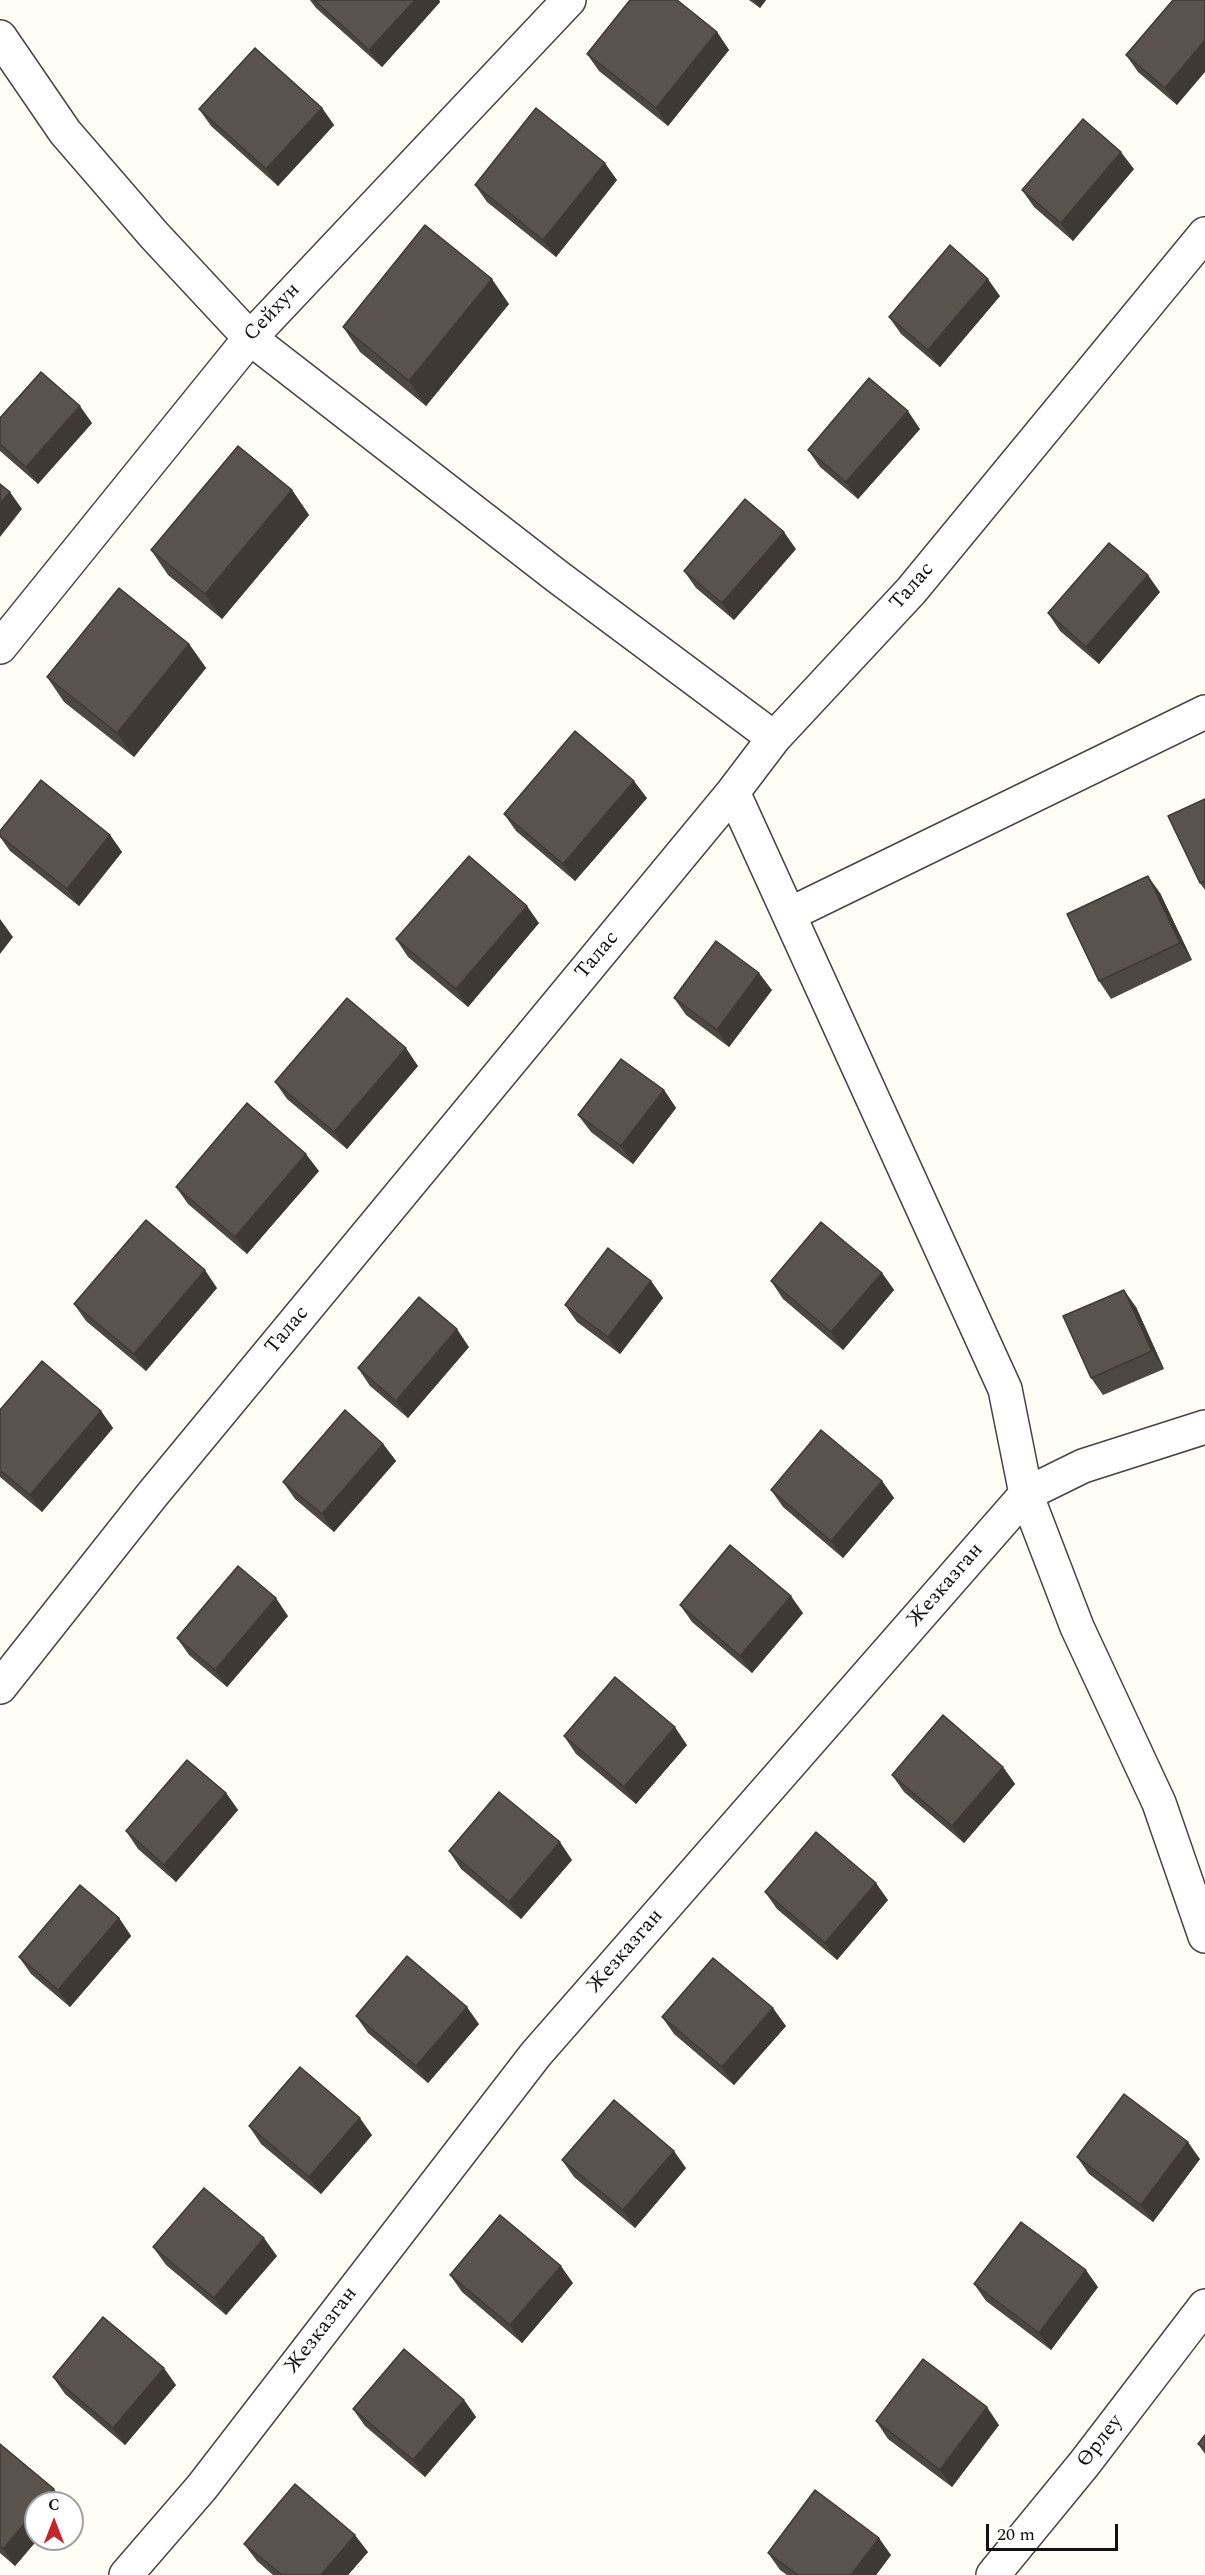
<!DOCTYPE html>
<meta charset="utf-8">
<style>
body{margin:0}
#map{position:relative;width:1205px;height:2575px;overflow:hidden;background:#fffdf5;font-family:Spectral,serif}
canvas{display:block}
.north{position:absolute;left:24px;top:2491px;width:60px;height:60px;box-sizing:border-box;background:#fff;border:2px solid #a0a0a0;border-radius:50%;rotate:0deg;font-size:16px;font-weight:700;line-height:24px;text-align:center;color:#111}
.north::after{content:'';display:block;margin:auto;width:21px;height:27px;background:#c4262e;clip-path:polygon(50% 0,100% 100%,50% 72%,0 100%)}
.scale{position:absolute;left:986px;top:2524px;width:132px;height:27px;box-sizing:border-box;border:3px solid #111;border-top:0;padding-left:8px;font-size:18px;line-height:21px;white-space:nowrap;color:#111;-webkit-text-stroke:4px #fff;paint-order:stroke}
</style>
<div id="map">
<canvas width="1205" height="2575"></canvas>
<div class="north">С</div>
<div class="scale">20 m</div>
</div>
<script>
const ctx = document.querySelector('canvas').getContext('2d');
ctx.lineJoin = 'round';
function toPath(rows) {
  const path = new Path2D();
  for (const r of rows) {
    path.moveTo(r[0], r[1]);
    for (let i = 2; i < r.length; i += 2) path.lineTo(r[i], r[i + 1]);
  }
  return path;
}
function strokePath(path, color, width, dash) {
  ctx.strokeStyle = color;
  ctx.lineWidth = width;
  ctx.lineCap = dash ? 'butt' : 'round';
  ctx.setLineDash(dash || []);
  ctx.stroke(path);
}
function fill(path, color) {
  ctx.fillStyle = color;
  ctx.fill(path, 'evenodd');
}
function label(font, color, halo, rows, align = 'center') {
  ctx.font = font + ' Spectral,serif';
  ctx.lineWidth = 6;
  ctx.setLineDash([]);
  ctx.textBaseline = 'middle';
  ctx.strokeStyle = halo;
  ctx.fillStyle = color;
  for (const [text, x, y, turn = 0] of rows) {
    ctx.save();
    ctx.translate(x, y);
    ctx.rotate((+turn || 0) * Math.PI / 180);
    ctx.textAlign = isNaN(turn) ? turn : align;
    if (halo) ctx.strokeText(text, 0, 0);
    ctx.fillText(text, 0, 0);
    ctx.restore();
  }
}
const minor = toPath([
 [0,37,65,132,154,235,250,338,558,577,774,738],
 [0,647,250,338,569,0],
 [733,792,1005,1389,1026,1494,1077,1627,1159,1803,1205,1936],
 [790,914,1205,712],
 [0,1687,152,1495,733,792,774,738,911,591,1205,234],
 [126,2575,202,2487,536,2054,1026,1494,1083,1466,1205,1427],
 [993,2575,1084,2464,1205,2306]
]);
strokePath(minor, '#444', 36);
strokePath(minor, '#fff', 33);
fill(toPath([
 [310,0,439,0,440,2,382,67,316,8],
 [749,0,766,0,760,8],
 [1173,0,1177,105,1138,72,1126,55],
 [717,32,729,50,668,126,599,71,587,54],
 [322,108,334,125,278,186,211,126,199,109],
 [1134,169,1073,241,1034,207,1022,190],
 [617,180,556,257,487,202,475,185],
 [1000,296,940,367,901,334,889,317],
 [509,304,426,406,360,352,343,327],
 [0,418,92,423,38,484,0,451],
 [920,429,858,499,820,467,808,450],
 [292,490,309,515,222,619,168,575,151,550],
 [796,549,734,620,696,588,684,571],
 [1160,592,1099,664,1060,631,1048,613],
 [189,644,206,668,134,757,64,702,47,677],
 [647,798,575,881,516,831,504,814],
 [1205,799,1205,890,1200,883],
 [0,831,110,835,122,852,79,906,10,851,0,837],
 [1160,893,1192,960,1111,999,1099,981],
 [539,923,468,1007,408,957,396,939],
 [772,990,729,1047,686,1015,674,998],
 [418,1066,347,1149,287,1099,275,1082],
 [664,1090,676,1108,633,1164,591,1132,578,1115],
 [319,1171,247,1254,188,1204,176,1187],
 [882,1273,894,1290,843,1350,783,1299,771,1281],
 [651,1281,663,1298,620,1354,577,1322,565,1305],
 [217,1288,146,1371,86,1321,74,1304],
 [1136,1307,1164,1369,1103,1395,1091,1378],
 [469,1347,408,1418,370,1386,358,1368],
 [0,1410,101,1411,113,1428,42,1512,0,1477],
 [383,1444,396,1461,334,1532,295,1499,283,1482],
 [882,1481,894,1498,843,1558,783,1507,771,1490],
 [680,1605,803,1613,752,1673,692,1622],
 [288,1616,227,1687,189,1655,177,1638],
 [564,1736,687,1745,636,1804,576,1754],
 [1003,1767,1015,1784,964,1843,904,1792,892,1775],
 [226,1793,238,1810,176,1882,138,1849,126,1831],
 [449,1851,572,1860,521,1919,461,1869],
 [765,1892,888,1900,837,1960,777,1909],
 [119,1918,131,1936,70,2007,31,1974,19,1957],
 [356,2016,479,2024,428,2083,368,2033],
 [662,2017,786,2026,734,2085,674,2034],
 [249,2126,372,2135,321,2194,261,2144],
 [1077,2157,1200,2159,1153,2222,1089,2174],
 [562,2160,686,2168,635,2228,574,2177],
 [153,2247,277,2256,226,2315,166,2265],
 [450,2275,573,2283,522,2343,462,2292],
 [974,2284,1098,2287,1051,2350,986,2301],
 [53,2377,176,2385,125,2445,65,2394],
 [464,2400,476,2417,425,2477,365,2426,353,2409],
 [876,2421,999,2425,952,2487,888,2439],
 [1205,2435,1205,2454,1198,2444],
 [0,2444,36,2539,38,2539,15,2566,0,2553],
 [244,2544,368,2552,348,2575,273,2575,257,2561],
 [768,2553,891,2555,876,2575,787,2575,780,2570]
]), '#4d4742');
fill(toPath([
 [415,0,439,0,440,2,382,67,369,50],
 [754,0,766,0,760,8],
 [717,32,729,50,668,126,656,108],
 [1205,40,1205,72,1177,105,1165,88],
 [322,108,334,125,278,186,266,169],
 [1121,152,1134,169,1073,241,1061,223],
 [605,163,617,180,556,257,543,240],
 [492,279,509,304,426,406,409,381],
 [988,279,1000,296,940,367,928,350],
 [80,406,92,423,38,484,26,467],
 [908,411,920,429,858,499,846,482],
 [292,490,309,515,222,619,205,594],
 [10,492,22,509,0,537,0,504],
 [784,532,796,549,734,620,722,603],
 [1148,575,1160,592,1099,664,1086,647],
 [189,644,206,668,134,757,117,733],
 [634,781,647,798,575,881,563,864],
 [110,835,122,852,79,906,67,889],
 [1148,876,1160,893,1192,960,1180,943],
 [527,906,539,923,468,1007,456,989],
 [0,919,13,937,0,954],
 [759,973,772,990,729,1047,717,1030],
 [406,1048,418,1066,347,1149,334,1132],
 [664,1090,676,1108,633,1164,621,1146],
 [306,1154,319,1171,247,1254,235,1237],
 [205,1270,217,1288,146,1371,134,1354],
 [882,1273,894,1290,843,1350,831,1332],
 [651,1281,663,1298,620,1354,608,1337],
 [1124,1290,1136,1307,1164,1369,1152,1351],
 [457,1329,469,1347,408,1418,396,1401],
 [101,1411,113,1428,42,1512,30,1495],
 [383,1444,396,1461,334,1532,322,1514],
 [882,1481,894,1498,843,1558,831,1541],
 [791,1596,803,1613,752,1673,740,1656],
 [276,1598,288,1616,227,1687,215,1670],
 [675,1727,687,1745,636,1804,624,1787],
 [1003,1767,1015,1784,964,1843,952,1826],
 [226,1793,238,1810,176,1882,164,1865],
 [560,1842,572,1860,521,1919,509,1902],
 [876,1883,888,1900,837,1960,825,1943],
 [119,1918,131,1936,70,2007,58,1990],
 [467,2007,479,2024,428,2083,416,2066],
 [773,2008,786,2026,734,2085,722,2067],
 [360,2118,372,2135,321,2194,309,2177],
 [1188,2142,1200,2159,1153,2222,1141,2205],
 [674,2151,686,2168,635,2228,623,2210],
 [264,2238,277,2256,226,2315,214,2298],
 [561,2266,573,2283,522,2343,510,2325],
 [1086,2270,1098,2287,1051,2350,1039,2333],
 [164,2368,176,2385,125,2445,113,2428],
 [464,2400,476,2417,425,2477,413,2460],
 [987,2407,999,2425,952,2487,940,2470],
 [54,2489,64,2503,42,2503],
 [36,2510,36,2539,38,2539,15,2566,3,2549],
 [355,2535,368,2552,348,2575,321,2575],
 [879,2538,891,2555,876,2575,851,2575]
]), '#3f3936');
const building = toPath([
 [314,0,415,0,369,50,314,0],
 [630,0,677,0,717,32,656,108,587,54,630,0],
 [1173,0,1205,0,1205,40,1165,88,1126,55,1173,0],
 [255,48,322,108,266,169,199,109,255,48],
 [536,108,605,163,543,240,475,185,536,108],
 [1083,119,1121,152,1061,223,1022,190,1083,119],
 [425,225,492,279,409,381,343,327,425,225],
 [950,245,988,279,928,350,889,317,950,245],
 [41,372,80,406,26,467,0,444,0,418,41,372],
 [869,378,908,411,846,482,808,450,869,378],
 [238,446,292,490,205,594,151,550,238,446],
 [0,484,10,492,0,504,0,484],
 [745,499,784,532,722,603,684,571,745,499],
 [1109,543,1148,575,1086,647,1048,613,1109,543],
 [119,588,189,644,117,733,47,677,119,588],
 [575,731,634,781,563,864,504,814,575,731],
 [41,780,110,835,67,889,0,836,0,831,41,780],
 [1205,799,1205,881,1200,883,1168,816,1205,799],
 [469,856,527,906,456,989,396,939,469,856],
 [1148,876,1180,943,1099,981,1067,914,1148,876],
 [716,941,759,973,717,1030,674,998,716,941],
 [347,998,406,1048,334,1132,275,1082,347,998],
 [621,1059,664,1090,621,1146,578,1115,621,1059],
 [247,1103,306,1154,235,1237,176,1187,247,1103],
 [146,1220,205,1270,134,1354,74,1304,146,1220],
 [821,1222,882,1273,831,1332,771,1281,821,1222],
 [608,1248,651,1281,608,1337,565,1305,608,1248],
 [1124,1290,1152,1351,1091,1378,1063,1316,1124,1290],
 [419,1297,457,1329,396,1401,358,1368,419,1297],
 [42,1361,101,1411,30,1495,0,1470,0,1410,42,1361],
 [345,1410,383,1444,322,1514,283,1482,345,1410],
 [821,1430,882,1481,831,1541,771,1490,821,1430],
 [730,1545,791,1596,740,1656,680,1605,730,1545],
 [238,1566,276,1598,215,1670,177,1638,238,1566],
 [615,1677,675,1727,624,1787,564,1736,615,1677],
 [943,1715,1003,1767,952,1826,892,1775,943,1715],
 [187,1760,226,1793,164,1865,126,1831,187,1760],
 [499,1792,560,1842,509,1902,449,1851,499,1792],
 [816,1832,876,1883,825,1943,765,1892,816,1832],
 [80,1885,119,1918,58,1990,19,1957,80,1885],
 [407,1956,467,2007,416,2066,356,2016,407,1956],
 [713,1958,773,2008,722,2067,662,2017,713,1958],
 [300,2067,360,2118,309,2177,249,2126,300,2067],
 [1124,2094,1188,2142,1141,2205,1077,2157,1124,2094],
 [614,2100,674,2151,623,2210,562,2160,614,2100],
 [204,2188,264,2238,214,2298,153,2247,204,2188],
 [500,2215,561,2266,510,2325,450,2275,500,2215],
 [1021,2222,1086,2270,1039,2333,974,2284,1021,2222],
 [103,2317,164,2368,113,2428,53,2377,103,2317],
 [404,2349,464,2400,413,2460,353,2409,404,2349],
 [923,2359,987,2407,940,2470,876,2421,923,2359],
 [1205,2435,1205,2449,1198,2444,1205,2435],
 [0,2444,54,2489,42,2503,36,2503,36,2510,3,2549,0,2546,0,2444],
 [295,2484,355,2535,321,2575,282,2575,244,2544,295,2484],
 [815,2490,879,2538,851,2575,798,2575,768,2553,815,2490]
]);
fill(building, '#5a524d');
strokePath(building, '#3f3936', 1.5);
label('21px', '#111', '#fff', [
 ["Сейхун",273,313,-47],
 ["Талас",913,587,-49],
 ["Талас",598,956,-50],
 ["Талас",288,1331,-50],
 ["Жезказган",946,1586,-49],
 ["Жезказган",626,1952,-49],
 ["Жезказган",322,2331,-52],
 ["Өрлеу",1101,2442,-52]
]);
</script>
